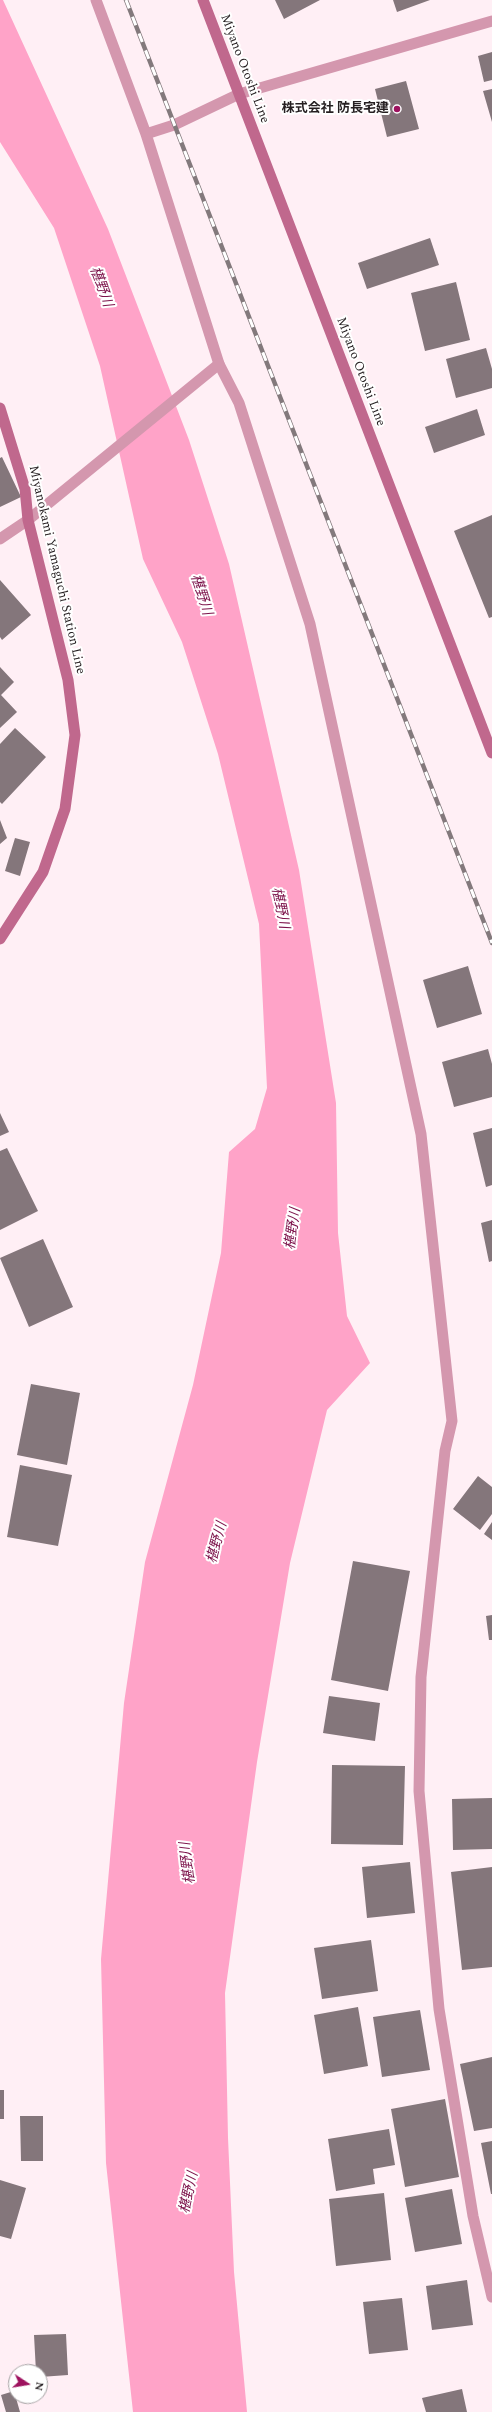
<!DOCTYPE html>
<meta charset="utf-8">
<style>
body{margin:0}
#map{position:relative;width:492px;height:2412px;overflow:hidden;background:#ffeff5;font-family:Spectral,serif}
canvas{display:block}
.north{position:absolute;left:8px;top:2364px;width:40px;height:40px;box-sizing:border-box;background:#fff;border:1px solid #a8a5a6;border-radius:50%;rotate:102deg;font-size:11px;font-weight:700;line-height:16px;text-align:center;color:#251f21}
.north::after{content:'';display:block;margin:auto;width:14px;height:18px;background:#9e125f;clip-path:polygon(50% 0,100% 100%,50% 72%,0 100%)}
</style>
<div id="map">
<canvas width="492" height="2412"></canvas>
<div class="north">N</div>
</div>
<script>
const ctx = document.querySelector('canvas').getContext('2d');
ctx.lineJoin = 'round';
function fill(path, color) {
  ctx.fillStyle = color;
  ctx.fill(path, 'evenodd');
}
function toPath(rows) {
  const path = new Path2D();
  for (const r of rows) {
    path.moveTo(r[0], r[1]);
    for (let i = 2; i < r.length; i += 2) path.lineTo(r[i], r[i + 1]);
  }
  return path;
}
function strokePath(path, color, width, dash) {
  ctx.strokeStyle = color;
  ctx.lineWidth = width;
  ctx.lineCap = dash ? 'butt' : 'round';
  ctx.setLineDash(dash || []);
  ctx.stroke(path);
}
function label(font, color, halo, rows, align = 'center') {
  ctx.font = font + ' Spectral,"Noto Sans JP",serif';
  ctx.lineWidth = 4;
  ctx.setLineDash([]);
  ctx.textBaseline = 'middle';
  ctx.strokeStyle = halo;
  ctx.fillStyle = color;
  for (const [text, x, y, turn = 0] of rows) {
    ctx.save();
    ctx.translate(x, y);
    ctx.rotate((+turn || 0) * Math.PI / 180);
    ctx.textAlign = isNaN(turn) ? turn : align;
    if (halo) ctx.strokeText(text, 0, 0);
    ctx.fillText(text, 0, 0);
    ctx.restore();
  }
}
fill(toPath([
 [0,0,3,0,108,229,189,440,229,564,299,870,336,1103,338,1233,347,1316,370,1363,327,1410,290,1563,257,1762,225,1993,228,2138,234,2272,247,2412,133,2412,106,2163,101,1959,124,1703,145,1562,193,1385,221,1253,229,1152,255,1129,267,1088,259,924,218,754,182,642,143,559,100,366,54,228,0,142]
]), '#ffa3c8');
fill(toPath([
 [275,0,320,0,284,19],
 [393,0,430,0,397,12],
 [492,52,492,80,484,82,478,56],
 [406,81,419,129,387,137,375,89],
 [492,89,492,122,483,91],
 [430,238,439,265,367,289,358,263],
 [456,282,470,340,425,351,411,293],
 [486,348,492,369,492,388,456,398,446,359],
 [477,409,485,435,434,453,425,427],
 [2,457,21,497,0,507,0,458],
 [492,515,492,617,489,618,454,531],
 [0,580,31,615,2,640,0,637],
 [0,667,14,682,1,695,17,712,0,728],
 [15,728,46,757,2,804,0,802,0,744],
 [0,820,7,838,0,844],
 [15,838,30,842,20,876,5,871],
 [468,966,482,1014,437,1028,423,980],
 [488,1049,492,1064,492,1097,454,1107,442,1062],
 [0,1113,9,1132,0,1136],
 [492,1128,492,1185,486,1187,473,1133],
 [7,1148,38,1211,0,1230,0,1151],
 [492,1220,492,1261,489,1262,481,1223],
 [43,1239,73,1307,29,1327,0,1258],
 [31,1384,80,1393,67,1465,17,1455],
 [20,1465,72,1475,58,1546,7,1537],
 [478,1476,492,1487,492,1514,480,1530,453,1509],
 [492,1522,492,1540,484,1534],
 [353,1561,410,1571,388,1691,331,1680],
 [492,1615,492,1640,489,1640,486,1616],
 [329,1696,380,1703,375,1741,323,1733],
 [332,1765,405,1766,403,1845,331,1844],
 [492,1798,492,1849,453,1850,452,1799],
 [410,1862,415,1913,367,1918,362,1867],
 [492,1867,492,1967,462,1970,451,1872],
 [371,1940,378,1991,322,1999,314,1948],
 [358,2007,368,2066,324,2074,314,2015],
 [420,2010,430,2070,382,2077,373,2017],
 [492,2057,492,2128,474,2131,460,2064],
 [0,2090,4,2090,4,2119,0,2119],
 [445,2099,459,2177,405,2187,391,2109],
 [20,2116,43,2116,43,2161,21,2161],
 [389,2129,395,2165,373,2169,375,2184,336,2191,328,2139],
 [492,2141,492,2194,491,2194,481,2143],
 [0,2180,26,2188,11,2239,0,2236],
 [452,2189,462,2244,415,2252,405,2198],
 [384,2193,391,2260,336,2266,329,2199],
 [467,2280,473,2325,432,2330,426,2286],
 [402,2298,408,2350,369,2354,363,2302],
 [66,2334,68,2375,40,2377,40,2372,36,2372,34,2335],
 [462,2389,467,2412,426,2412,422,2398],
 [14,2391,20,2412,6,2412,1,2395]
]), '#84767b');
strokePath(toPath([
 [96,0,146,134],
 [239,94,174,125,146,134,219,364,239,403,310,624,421,1134,452,1421,445,1451,421,1677,419,1791,439,2009,473,2216,492,2297],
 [0,539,28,520]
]), '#d497ae', 11);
strokePath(toPath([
 [239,94,492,21],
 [28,520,219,364]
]), '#d497ae', 11);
strokePath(toPath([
 [203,0,492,753],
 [0,408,25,489,28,520,68,680,75,735,65,809,43,872,0,939]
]), '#c0688d', 11);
const rail = toPath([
 [126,0,492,943]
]);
strokePath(rail, '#83797c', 4.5);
strokePath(rail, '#fff', 3, [9]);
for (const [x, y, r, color] of [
 [397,109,4,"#9e125f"]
]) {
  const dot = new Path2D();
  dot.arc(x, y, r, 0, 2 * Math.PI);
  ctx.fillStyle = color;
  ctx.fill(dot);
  strokePath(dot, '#fff', 1.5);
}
label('13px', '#251f21', '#fff', [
 ["Miyano Otoshi Line",244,69,69],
 ["Miyano Otoshi Line",360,372,69],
 ["Miyanokami Yamaguchi Station Line",56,570,77]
]);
label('bold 13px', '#251f21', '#fff', [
 ["株式会社 防長宅建",389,109]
], 'right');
label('italic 14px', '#7c124a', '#fff', [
 ["椹野川",100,287,70],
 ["椹野川",200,595,72],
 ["椹野川",279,908,79],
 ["椹野川",294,1229,-82],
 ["椹野川",218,1543,-75],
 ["椹野川",189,1863,-97],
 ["椹野川",190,2193,-78]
]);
</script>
